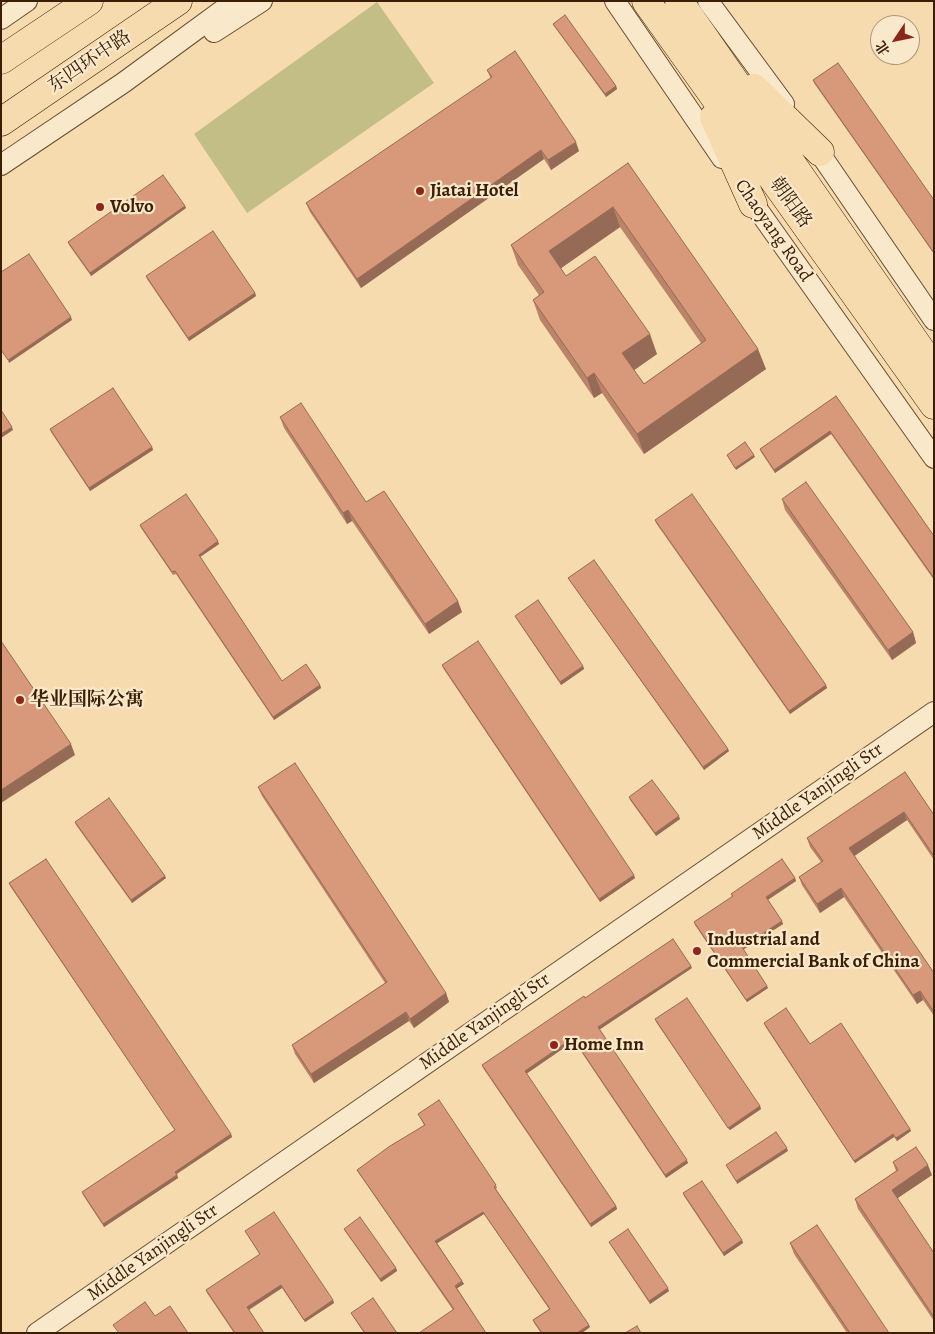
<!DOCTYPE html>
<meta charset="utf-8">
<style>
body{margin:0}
#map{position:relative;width:935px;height:1334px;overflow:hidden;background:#f6dbae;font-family:Alegreya,"Noto Serif SC",serif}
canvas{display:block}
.frame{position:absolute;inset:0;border:2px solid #3a1f05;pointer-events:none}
.north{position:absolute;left:870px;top:15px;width:50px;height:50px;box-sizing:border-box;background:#f9e8ca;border:1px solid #ad987b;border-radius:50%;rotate:236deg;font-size:14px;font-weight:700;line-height:20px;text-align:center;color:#3a1f05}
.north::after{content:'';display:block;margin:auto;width:18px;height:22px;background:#8f2418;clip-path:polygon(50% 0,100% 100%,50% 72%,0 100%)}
</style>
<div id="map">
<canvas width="935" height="1334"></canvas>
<div class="frame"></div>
<div class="north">北</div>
</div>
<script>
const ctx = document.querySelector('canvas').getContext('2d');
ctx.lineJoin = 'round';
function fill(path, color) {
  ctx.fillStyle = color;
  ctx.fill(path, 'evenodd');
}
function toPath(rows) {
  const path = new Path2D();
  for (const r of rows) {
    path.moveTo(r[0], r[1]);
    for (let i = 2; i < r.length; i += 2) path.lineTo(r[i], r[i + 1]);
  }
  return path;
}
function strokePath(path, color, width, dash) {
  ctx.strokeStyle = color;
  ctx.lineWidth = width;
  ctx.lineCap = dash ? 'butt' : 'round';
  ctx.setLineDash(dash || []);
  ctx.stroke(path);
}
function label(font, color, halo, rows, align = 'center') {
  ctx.font = font + ' Alegreya,"Noto Serif SC",serif';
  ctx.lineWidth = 4.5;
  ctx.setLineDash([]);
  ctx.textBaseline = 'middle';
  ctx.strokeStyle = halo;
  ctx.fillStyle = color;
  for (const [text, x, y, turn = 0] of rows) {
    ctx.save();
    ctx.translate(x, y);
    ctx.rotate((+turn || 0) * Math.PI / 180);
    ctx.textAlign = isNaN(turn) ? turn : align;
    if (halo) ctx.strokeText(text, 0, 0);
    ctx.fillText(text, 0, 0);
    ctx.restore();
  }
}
fill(toPath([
 [377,2,434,83,247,213,194,134]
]), '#c2be86');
const minor = toPath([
 [615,1,722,158],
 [708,1,784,104],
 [1,19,27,1],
 [214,32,262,1],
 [812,142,934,320],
 [1,165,123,83,235,1],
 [746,193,934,458],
 [37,1333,934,712]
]);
const highway = toPath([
 [646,1,934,405],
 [679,1,934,369],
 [1,60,89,1],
 [754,88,820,152],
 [714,117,753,204],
 [1,122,178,1]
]);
strokePath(minor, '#694e2f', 22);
strokePath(highway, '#3a1f05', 29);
strokePath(minor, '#f9e8ca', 20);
strokePath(highway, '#f6dbae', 28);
fill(toPath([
 [553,24,616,86,617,89,606,97,554,26],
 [487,70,579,151,551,170,544,159,361,288,310,212,306,203,491,79],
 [813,80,934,200,934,254,814,83],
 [628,163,766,369,644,454,602,393,594,398,540,320,533,300,539,295,518,265,511,245],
 [620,227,701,343,644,384,634,370,657,354,566,276,561,268],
 [185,206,186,208,91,276,69,245,68,242],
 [146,276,255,293,256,296,189,341,147,279],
 [836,396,934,536,934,580,831,434,775,473,761,452,760,449],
 [280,417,366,502,462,612,429,634,352,521,347,524,284,428],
 [50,429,152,447,153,450,90,491,51,432],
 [782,499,913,632,916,643,892,660,785,510],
 [655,520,827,688,790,714,656,523],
 [140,525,219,544,200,557,282,681,320,685,321,688,274,720,176,574,173,575,141,528],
 [568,578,729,751,704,770,570,581],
 [515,616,583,666,584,669,561,685,516,618],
 [442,665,635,878,600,902,443,668],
 [905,772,934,815,934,860,907,820,854,856,934,973,934,1016,923,1000,917,1004,844,897,820,913,802,885,799,877,821,862,810,847,807,838],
 [258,787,446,993,449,1002,414,1028,409,1021,314,1083,295,1054,292,1045,385,983,262,796],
 [629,797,680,819,656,836,630,800],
 [75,822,166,878,132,903,76,825],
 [795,878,796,881,768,900,783,924,743,950,768,988,747,1002,695,925,694,922,732,897,731,894],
 [9,883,231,1134,232,1137,177,1174,178,1178,104,1227,83,1195,82,1192,175,1130,10,886],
 [692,968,599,1029,688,1163,666,1178,574,1041,526,1074,616,1206,617,1209,591,1227,483,1068,482,1065,585,998],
 [655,1019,760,1106,761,1109,730,1130,656,1022],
 [764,1023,810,1044,910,1129,911,1131,897,1141,894,1137,855,1163,765,1026],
 [418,1114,496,1185,497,1188,496,1189,590,1327,582,1333,541,1333,534,1323,533,1320,549,1309,484,1214,437,1243,462,1281,464,1284,457,1288,486,1333,453,1310,358,1172,357,1170,424,1125],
 [893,1162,932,1175,897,1198,934,1253,934,1321,858,1209,855,1199,896,1171],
 [683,1193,742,1240,743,1243,724,1256,684,1196],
 [344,1229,396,1268,397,1271,381,1282,345,1231],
 [245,1231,333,1300,334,1303,305,1322,282,1288,249,1310,264,1333,234,1333,207,1293,206,1290,260,1255],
 [609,1242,669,1291,650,1304,610,1244],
 [790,1243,889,1333,847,1333,794,1254],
 [351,1313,397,1333,364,1333,352,1315]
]), '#b98468');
fill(toPath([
 [616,86,617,89,606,97,605,94],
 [576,142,579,151,551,170,548,160],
 [541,150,544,159,361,288,357,279],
 [185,206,186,208,91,276,90,273],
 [613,207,620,227,557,271,549,251],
 [255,293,256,296,189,341,188,338],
 [71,317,72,320,9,363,8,360],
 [650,334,657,354,630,373,622,353],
 [758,349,766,369,644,454,637,434],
 [594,373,602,393,594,398,587,378],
 [12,427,13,430,1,438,1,434],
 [830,431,831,434,775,473,774,470],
 [152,447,153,450,90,491,89,488],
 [754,455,755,457,736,470,735,468],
 [348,510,352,521,347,524,343,513],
 [218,541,219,544,200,557,199,555],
 [458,601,462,612,429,634,425,624],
 [913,632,916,643,892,660,888,650],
 [583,666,584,669,561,685,560,682],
 [320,685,321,688,274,720,273,717],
 [826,685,827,688,790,714,789,711],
 [71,744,75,755,1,803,1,790],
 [728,749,729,751,704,770,703,767],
 [904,812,907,820,853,857,849,848],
 [679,816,680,819,656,836,655,833],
 [634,875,635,878,600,902,599,899],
 [165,876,166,878,132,903,131,900],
 [795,878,796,881,767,900,766,897],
 [841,888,844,897,820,913,817,904],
 [782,921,783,924,742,950,742,947],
 [691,966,692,968,599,1030,598,1027],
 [767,986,768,988,747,1002,746,1000],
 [920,991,923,1000,917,1004,913,995],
 [446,993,449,1002,414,1028,410,1019],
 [406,1012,409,1021,314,1083,311,1074],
 [573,1038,574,1041,526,1074,525,1071],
 [760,1106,761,1109,730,1130,728,1128],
 [910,1129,911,1131,897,1141,896,1138],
 [231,1134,232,1137,176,1174,175,1172],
 [893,1134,894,1137,855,1163,854,1161],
 [787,1148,788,1151,737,1184,736,1181],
 [687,1160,688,1163,666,1178,665,1175],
 [928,1165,932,1175,895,1200,892,1190],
 [177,1175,178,1178,104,1227,103,1224],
 [616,1206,617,1209,591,1227,590,1224],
 [483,1212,484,1214,436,1244,435,1241],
 [742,1240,743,1243,724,1256,723,1253],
 [396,1268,397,1271,381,1282,380,1279],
 [462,1281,464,1284,456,1289,455,1286],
 [281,1285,282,1288,248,1310,247,1307],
 [668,1288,669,1291,650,1304,649,1301],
 [333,1300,334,1303,305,1322,304,1320],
 [589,1325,590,1327,582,1333,577,1333]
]), '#966b55');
const building = toPath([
 [565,15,616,86,605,94,553,24,565,15],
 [515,51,576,142,548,160,541,150,357,279,306,203,492,77,487,70,515,51],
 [838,63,934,200,934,253,813,80,838,63],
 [628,163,758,349,637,434,594,373,587,378,533,300,544,292,511,245,628,163],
 [613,207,706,340,644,384,622,353,650,334,595,256,566,276,549,251,613,207],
 [163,175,185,206,90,273,68,242,163,175],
 [213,231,255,293,188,338,146,276,213,231],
 [29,254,71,317,8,360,1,350,1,272,29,254],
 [113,388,152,447,89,488,50,429,113,388],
 [836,396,934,536,934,578,830,431,774,470,760,449,836,396],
 [301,403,366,502,384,491,458,601,425,624,348,510,343,513,280,417,301,403],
 [1,410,12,427,1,434,1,410],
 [745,442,754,455,735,468,727,455,745,442],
 [806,482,913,632,888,650,782,499,806,482],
 [186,494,218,541,199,555,282,681,306,664,320,685,273,717,175,571,172,572,140,525,186,494],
 [692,494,826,685,789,711,655,520,692,494],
 [594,560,728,749,703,767,568,578,594,560],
 [538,600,583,666,560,682,515,616,538,600],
 [1,641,71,744,1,790,1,641],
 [478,641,634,875,599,899,442,665,478,641],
 [295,763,446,993,410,1019,406,1012,311,1074,292,1045,387,982,258,787,295,763],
 [905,772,934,815,934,856,904,812,849,848,934,973,934,1012,920,991,913,995,841,888,817,904,799,877,823,861,807,838,905,772],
 [652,780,679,816,655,833,629,797,652,780],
 [109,798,165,876,131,900,75,822,109,798],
 [46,859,231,1134,175,1172,177,1175,103,1224,82,1192,175,1130,9,883,46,859],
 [782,859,795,878,766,897,782,921,742,947,767,986,746,1000,694,922,733,896,731,894,782,859],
 [673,939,691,966,598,1027,687,1160,665,1175,573,1038,525,1071,616,1206,590,1224,482,1065,584,996,585,998,673,939],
 [687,998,760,1106,728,1128,655,1019,687,998],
 [786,1008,810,1044,841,1023,910,1129,896,1138,893,1134,854,1161,764,1023,786,1008],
 [439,1100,496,1185,494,1187,589,1325,577,1333,542,1333,533,1320,550,1309,483,1212,435,1241,462,1281,455,1286,486,1333,419,1333,454,1309,357,1170,390,1146,425,1125,418,1114,439,1100],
 [776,1132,787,1148,736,1181,726,1165,776,1132],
 [916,1147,928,1165,892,1190,934,1253,934,1317,855,1199,898,1170,893,1162,916,1147],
 [702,1181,742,1240,723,1253,683,1193,702,1181],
 [274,1212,333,1300,304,1320,281,1285,247,1307,264,1333,235,1333,206,1290,260,1254,245,1231,274,1212],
 [360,1217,396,1268,380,1279,344,1229,360,1217],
 [817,1225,889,1333,850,1333,790,1243,817,1225],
 [628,1229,668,1288,649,1301,609,1242,628,1229],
 [373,1298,397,1333,365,1333,351,1313,373,1298],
 [145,1302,155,1316,170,1306,188,1333,119,1333,113,1325,145,1302],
 [637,1326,641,1333,625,1333,637,1326]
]);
fill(building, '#d79979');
strokePath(building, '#966b55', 1);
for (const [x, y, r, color] of [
 [420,191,5,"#8f2418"],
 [100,207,5,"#8f2418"],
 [20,700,5,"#8f2418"],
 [697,951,5,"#8f2418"],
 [554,1045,5,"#8f2418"]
]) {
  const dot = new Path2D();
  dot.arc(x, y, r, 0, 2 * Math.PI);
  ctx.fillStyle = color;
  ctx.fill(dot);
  strokePath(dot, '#f9e8ca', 2);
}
label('19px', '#3a1f05', '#f9e8ca', [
 ["东四环中路",90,62,-34],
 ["朝阳路",790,203,54],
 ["Chaoyang Road",773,231,55],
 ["Middle Yanjingli Str",818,792,-35],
 ["Middle Yanjingli Str",485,1022,-35],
 ["Middle Yanjingli Str",153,1253,-35]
]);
label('bold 19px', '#3a1f05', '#f9e8ca', [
 ["Jiatai Hotel",430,191],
 ["Volvo",110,207],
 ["华业国际公寓",30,700],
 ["Industrial and",707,940],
 ["Commercial Bank of China",707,962],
 ["Home Inn",564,1045]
], 'left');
</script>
